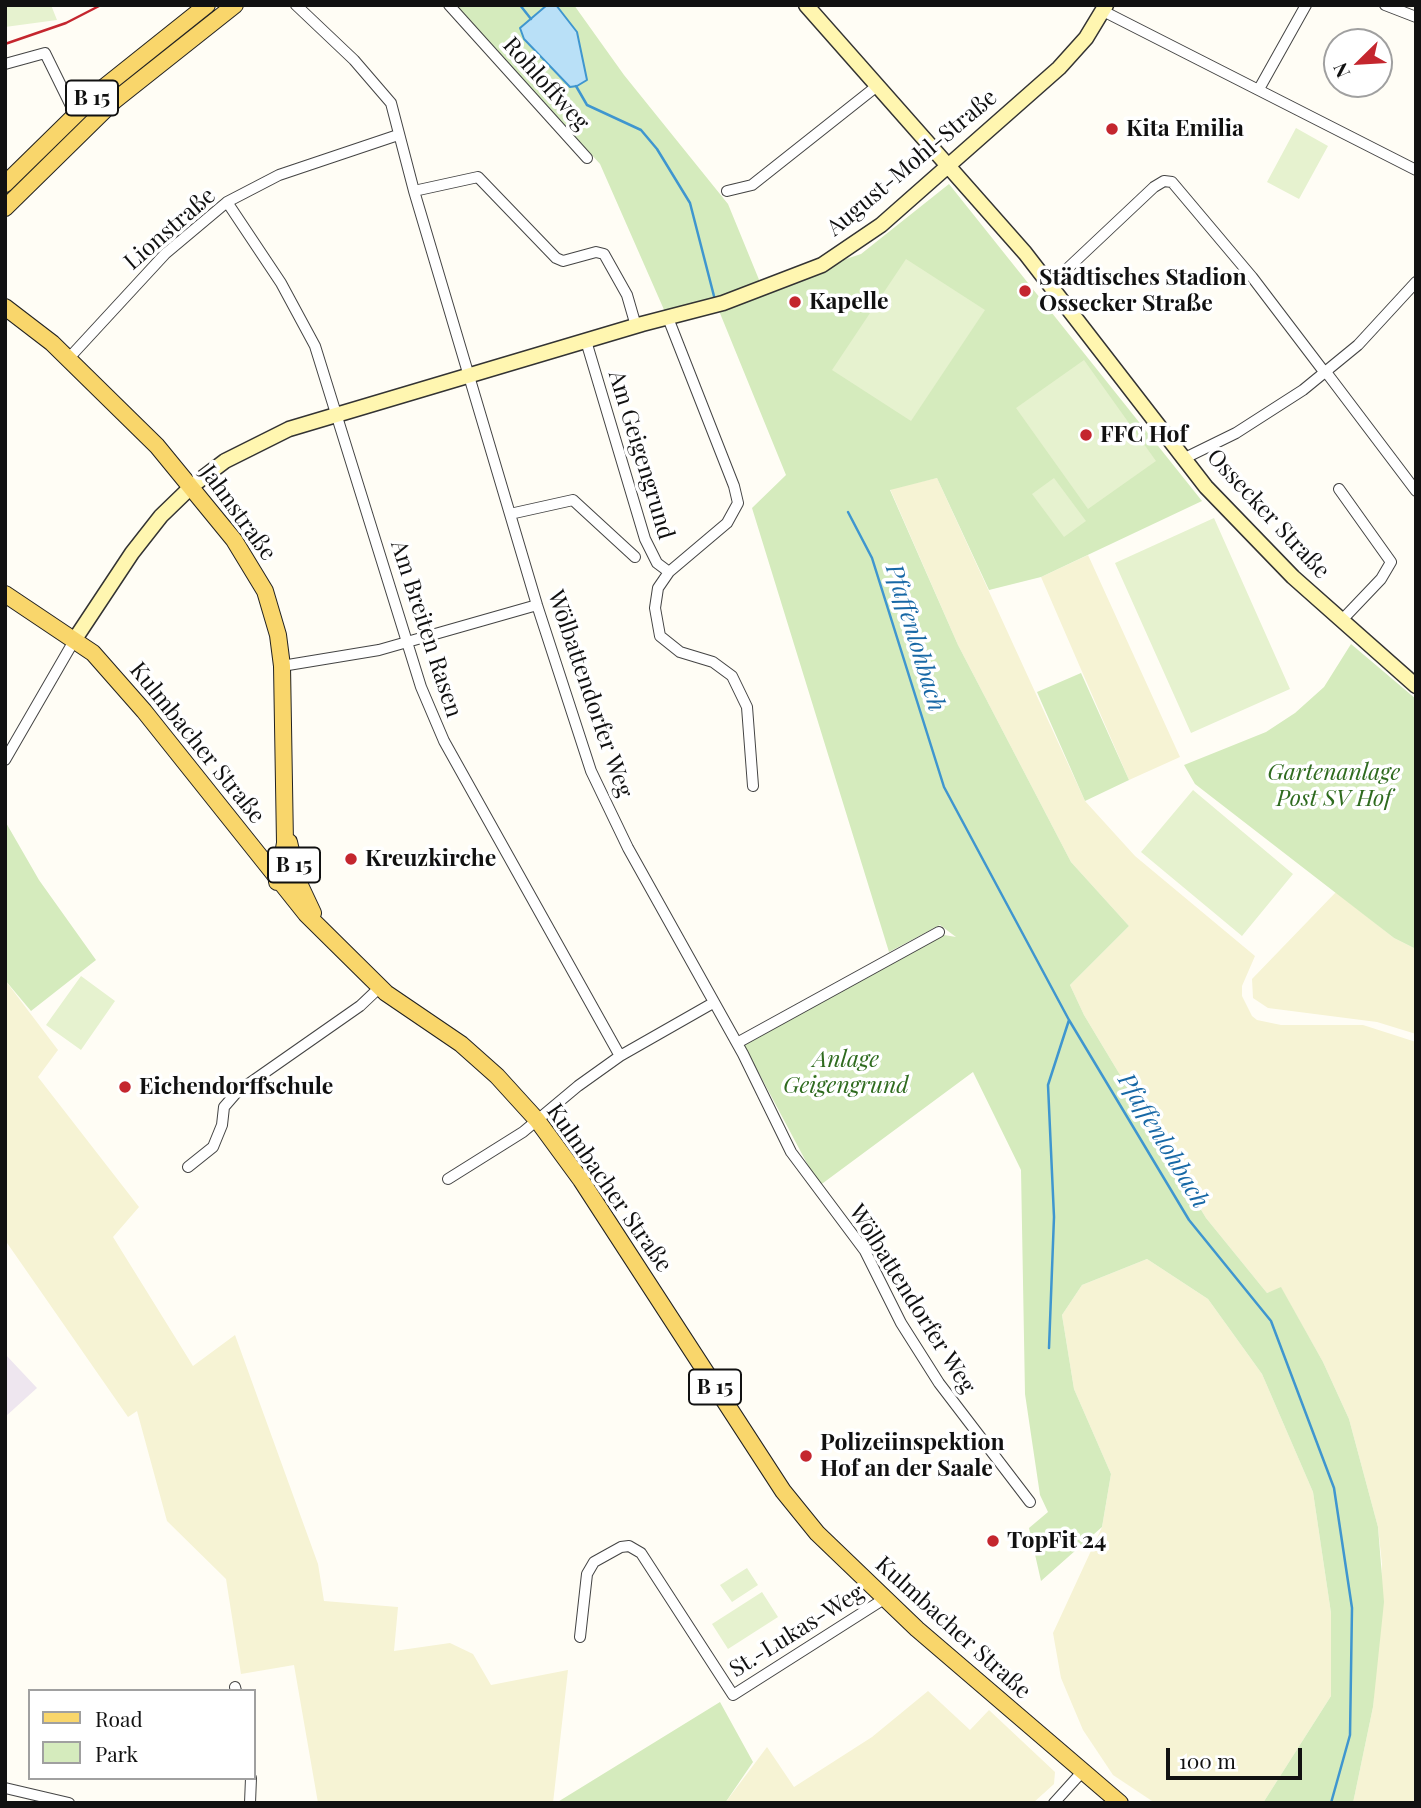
<!DOCTYPE html>
<meta charset="utf-8">
<style>
body{margin:0}
#map{position:relative;width:1421px;height:1808px;overflow:hidden;background:#fffdf5;font-family:"Playfair Display",serif}
canvas{display:block}
.frame{position:absolute;inset:0;border:7px solid #111;pointer-events:none}
.legend{position:absolute;left:28px;top:1689px;width:228px;height:91px;box-sizing:border-box;background:#fff;border:2px solid #a0a0a0;margin:0;padding:9px 12px;list-style:none;font-size:21px;color:#111}
.legend li{display:flex;align-items:center;gap:14px;height:35px}
.legend b{width:35px;border:2px solid #a0a0a0}
.north{position:absolute;left:1323px;top:28px;width:70px;height:70px;box-sizing:border-box;background:#fff;border:2px solid #a0a0a0;border-radius:50%;rotate:246deg;font-size:19px;font-weight:700;line-height:28px;text-align:center;color:#111}
.north::after{content:'';display:block;margin:auto;width:24px;height:32px;background:#c4262e;clip-path:polygon(50% 0,100% 100%,50% 72%,0 100%)}
.scale{position:absolute;left:1166px;top:1748px;width:136px;height:32px;box-sizing:border-box;border:4px solid #111;border-top:0;padding-left:9px;font-size:21px;line-height:24px;white-space:nowrap;color:#111;-webkit-text-stroke:5px #fff;paint-order:stroke}
</style>
<div id="map">
<canvas width="1421" height="1808"></canvas>
<div class="frame"></div>
<ul class="legend">
<li><b style="height:9px;background:#f9d66b"></b>Road</li>
<li><b style="height:19px;background:#d5ebbd"></b>Park</li>
</ul>
<div class="north">N</div>
<div class="scale">100 m</div>
</div>
<script>
const ctx = document.querySelector('canvas').getContext('2d');
ctx.lineJoin = 'round';
function fill(path, color) {
  ctx.fillStyle = color;
  ctx.fill(path, 'evenodd');
}
function toPath(rows) {
  const path = new Path2D();
  for (const r of rows) {
    path.moveTo(r[0], r[1]);
    for (let i = 2; i < r.length; i += 2) path.lineTo(r[i], r[i + 1]);
  }
  return path;
}
function strokePath(path, color, width, dash) {
  ctx.strokeStyle = color;
  ctx.lineWidth = width;
  ctx.lineCap = dash ? 'butt' : 'round';
  ctx.setLineDash(dash || []);
  ctx.stroke(path);
}
function label(font, color, halo, rows, align = 'center') {
  ctx.font = font + ' "Playfair Display",serif';
  ctx.lineWidth = 7;
  ctx.setLineDash([]);
  ctx.textBaseline = 'middle';
  ctx.strokeStyle = halo;
  ctx.fillStyle = color;
  for (const [text, x, y, turn = 0] of rows) {
    ctx.save();
    ctx.translate(x, y);
    ctx.rotate((+turn || 0) * Math.PI / 180);
    ctx.textAlign = isNaN(turn) ? turn : align;
    if (halo) ctx.strokeText(text, 0, 0);
    ctx.fillText(text, 0, 0);
    ctx.restore();
  }
}
fill(toPath([
 [5,1354,37,1388,5,1417]
]), '#eee6ef');
fill(toPath([
 [937,478,1085,801,1135,856,1255,956,1242,986,1242,996,1252,1016,1257,1020,1281,1025,1363,1025,1416,1042,1416,1803,1353,1803,1373,1707,1382,1564,1378,1527,1349,1419,1323,1362,1281,1288,1267,1293,1206,1218,1084,1015,1070,985,1129,926,1071,862,958,645,890,489],
 [1088,555,1180,757,1129,780,1041,577],
 [1336,892,1394,938,1416,949,1416,1034,1377,1022,1268,1008,1253,998,1252,979],
 [5,980,58,1050,38,1077,139,1207,113,1237,193,1366,235,1335,318,1564,324,1601,398,1607,394,1651,450,1643,473,1654,491,1685,568,1670,553,1803,318,1803,294,1665,241,1674,226,1579,167,1521,137,1411,128,1417,5,1240],
 [1147,1259,1208,1299,1262,1374,1313,1492,1331,1613,1331,1696,1263,1803,1155,1803,1113,1775,1083,1730,1061,1678,1053,1633,1102,1527,1111,1474,1074,1389,1062,1315,1082,1285],
 [928,1691,970,1730,989,1710,1055,1772,1054,1784,1033,1803,725,1803,767,1747,794,1787,872,1737]
]), '#f6f3d4');
fill(toPath([
 [456,5,574,5,624,75,728,204,762,287,861,254,949,184,1202,501,1041,577,989,590,937,478,890,490,958,645,1071,862,1129,926,1070,985,1084,1015,1206,1218,1267,1293,1281,1287,1323,1362,1349,1419,1378,1527,1384,1602,1373,1707,1353,1803,1263,1803,1331,1696,1331,1613,1313,1492,1262,1374,1208,1299,1147,1259,1082,1285,1062,1315,1074,1389,1111,1474,1102,1527,1041,1581,1029,1528,1048,1512,1040,1495,1025,1394,1021,1170,973,1072,819,1186,744,1045,944,935,956,937,940,925,889,952,752,508,786,475,715,301,665,312,600,164],
 [1351,644,1416,699,1416,949,1394,938,1195,784,1184,765,1266,732,1295,713,1324,687],
 [1081,673,1129,780,1085,801,1037,692],
 [5,821,39,880,96,960,31,1011,5,980],
 [720,1702,753,1762,725,1803,556,1803]
]), '#d5ebbd');
fill(toPath([
 [5,5,51,5,57,20,5,27],
 [1296,128,1328,146,1299,199,1267,182],
 [906,259,985,310,911,421,832,370],
 [1084,360,1156,461,1088,509,1016,408],
 [1054,478,1086,521,1064,537,1032,494],
 [1214,518,1290,689,1191,733,1115,563],
 [1193,790,1293,874,1242,936,1141,852],
 [81,976,115,1001,81,1050,46,1025],
 [747,1568,758,1585,732,1602,720,1585],
 [762,1592,778,1617,728,1649,712,1624]
]), '#e6f2cf');
const water = toPath([
 [547,5,556,5,577,32,587,80,577,86,570,87,524,39,520,28,547,5]
]);
fill(water, '#b9e0f7');
strokePath(water, '#3f96cf', 2);
strokePath(toPath([
 [520,5,531,19],
 [576,86,587,105,641,130,657,149,690,203,715,300],
 [848,512,872,558,944,787,1069,1020,1189,1220,1271,1321,1334,1488,1352,1608,1350,1735,1331,1803],
 [1049,1348,1054,1217,1048,1085,1069,1020]
]), '#3f96cf', 2.5);
const street = toPath([
 [296,5,354,60,391,103,414,191,537,605,591,771,628,848,743,1054,791,1152,865,1251,901,1323,939,1383,1030,1502],
 [449,5,587,158],
 [1385,5,1416,17],
 [1103,11,1416,170],
 [5,64,45,53,75,114],
 [1259,89,1306,5],
 [414,191,478,177,556,258,563,261,596,252,604,254,627,295,636,326],
 [727,191,752,185,877,86],
 [227,202,281,283,315,346,421,687,444,741,620,1056],
 [1051,284,1154,187,1164,181,1172,182,1252,277,1325,373],
 [586,341,645,539,657,563,669,572,727,523,738,503,734,486,668,318],
 [69,358,165,254,227,202,279,175,398,135],
 [1326,372,1416,491],
 [1185,458,1236,433,1303,390,1358,345,1416,282],
 [1339,489,1391,562,1381,579,1341,621],
 [510,514,573,500,635,557],
 [669,572,658,588,655,608,660,636,680,652,713,662,732,676,747,707,753,786],
 [282,666,379,650,537,605],
 [5,760,75,639],
 [737,1043,939,932],
 [188,1167,213,1147,222,1125,224,1107,237,1092,360,1006,380,987],
 [448,1179,523,1132,578,1086,620,1056,713,1003],
 [580,1637,587,1574,594,1562,621,1547,629,1546,641,1553,733,1695,884,1599],
 [235,1687,236,1691],
 [5,1788,69,1803],
 [250,1803,251,1778],
 [1054,1803,1082,1772]
]);
const secondary = toPath([
 [806,5,1025,253,1206,487,1293,577,1416,686],
 [75,639,132,553,161,516,192,486,225,461,289,429,642,324,723,303,822,265,881,225,1059,68,1086,38,1106,5]
]);
const primary = toPath([
 [5,184,103,88,207,5],
 [5,208,114,101,235,5],
 [5,307,52,343,157,446,234,540,265,591,278,635,282,666,285,843,283,854,276,867,277,882],
 [5,594,93,653,144,711,306,914,386,993,461,1044,497,1076,537,1120,581,1180,783,1491,817,1533,917,1629,1120,1803],
 [289,842,298,881,313,913]
]);
strokePath(street, '#444', 12);
strokePath(secondary, '#333', 17);
strokePath(primary, '#222', 18);
strokePath(street, '#fff', 10);
strokePath(secondary, '#fff6b0', 14);
strokePath(primary, '#f9d66b', 16);
strokePath(toPath([
 [5,44,66,23,101,5]
]), '#c4262e', 2.5);
for (const [x, y, r, color] of [
 [1112,129,7,"#c4262e"],
 [1025,291,7,"#c4262e"],
 [795,302,7,"#c4262e"],
 [1086,435,7,"#c4262e"],
 [351,859,7,"#c4262e"],
 [125,1087,7,"#c4262e"],
 [806,1456,7,"#c4262e"],
 [993,1541,7,"#c4262e"]
]) {
  const dot = new Path2D();
  dot.arc(x, y, r, 0, 2 * Math.PI);
  ctx.fillStyle = color;
  ctx.fill(dot);
  strokePath(dot, '#fff', 2.5);
}
for (const [x, y, w] of [
 [92,98,52],
 [294,865,52],
 [715,1387,52]
]) {
  const box = new Path2D();
  box.roundRect(x - w / 2, y - 17.5, w, 35, 5);
  ctx.fillStyle = '#fff';
  ctx.fill(box);
  strokePath(box, '#111', 2);
}
label('bold 21px', '#111', null, [
 ["B 15",92,98],
 ["B 15",294,865],
 ["B 15",715,1387]
]);
label('23px', '#111', '#fff', [
 ["Rohloffweg",546,84,48],
 ["August-Mohl-Straße",912,163,-40],
 ["Lionstraße",170,229,-41],
 ["Am Geigengrund",641,455,73],
 ["Jahnstraße",238,513,54],
 ["Ossecker Straße",1268,514,47],
 ["Am Breiten Rasen",426,629,72],
 ["Wölbattendorfer Weg",590,694,71],
 ["Kulmbacher Straße",197,743,51],
 ["Kulmbacher Straße",609,1188,55],
 ["Wölbattendorfer Weg",912,1299,58],
 ["Kulmbacher Straße",953,1628,42],
 ["St.-Lukas-Weg",797,1631,-32]
]);
label('bold 23px', '#111', '#fff', [
 ["Kita Emilia",1126,129],
 ["Städtisches Stadion",1039,278],
 ["Ossecker Straße",1039,304],
 ["Kapelle",809,302],
 ["FFC Hof",1100,435],
 ["Kreuzkirche",365,859],
 ["Eichendorffschule",139,1087],
 ["Polizeiinspektion",820,1443],
 ["Hof an der Saale",820,1469],
 ["TopFit 24",1007,1541]
], 'left');
label('italic 23px', '#2f6b1f', '#fff', [
 ["Gartenanlage",1334,773],
 ["Post SV Hof",1334,799],
 ["Anlage",846,1060],
 ["Geigengrund",846,1086]
]);
label('italic 24px', '#1768a6', '#fff', [
 ["Pfaffenlohbach",915,638,73],
 ["Pfaffenlohbach",1163,1141,59]
]);
</script>
